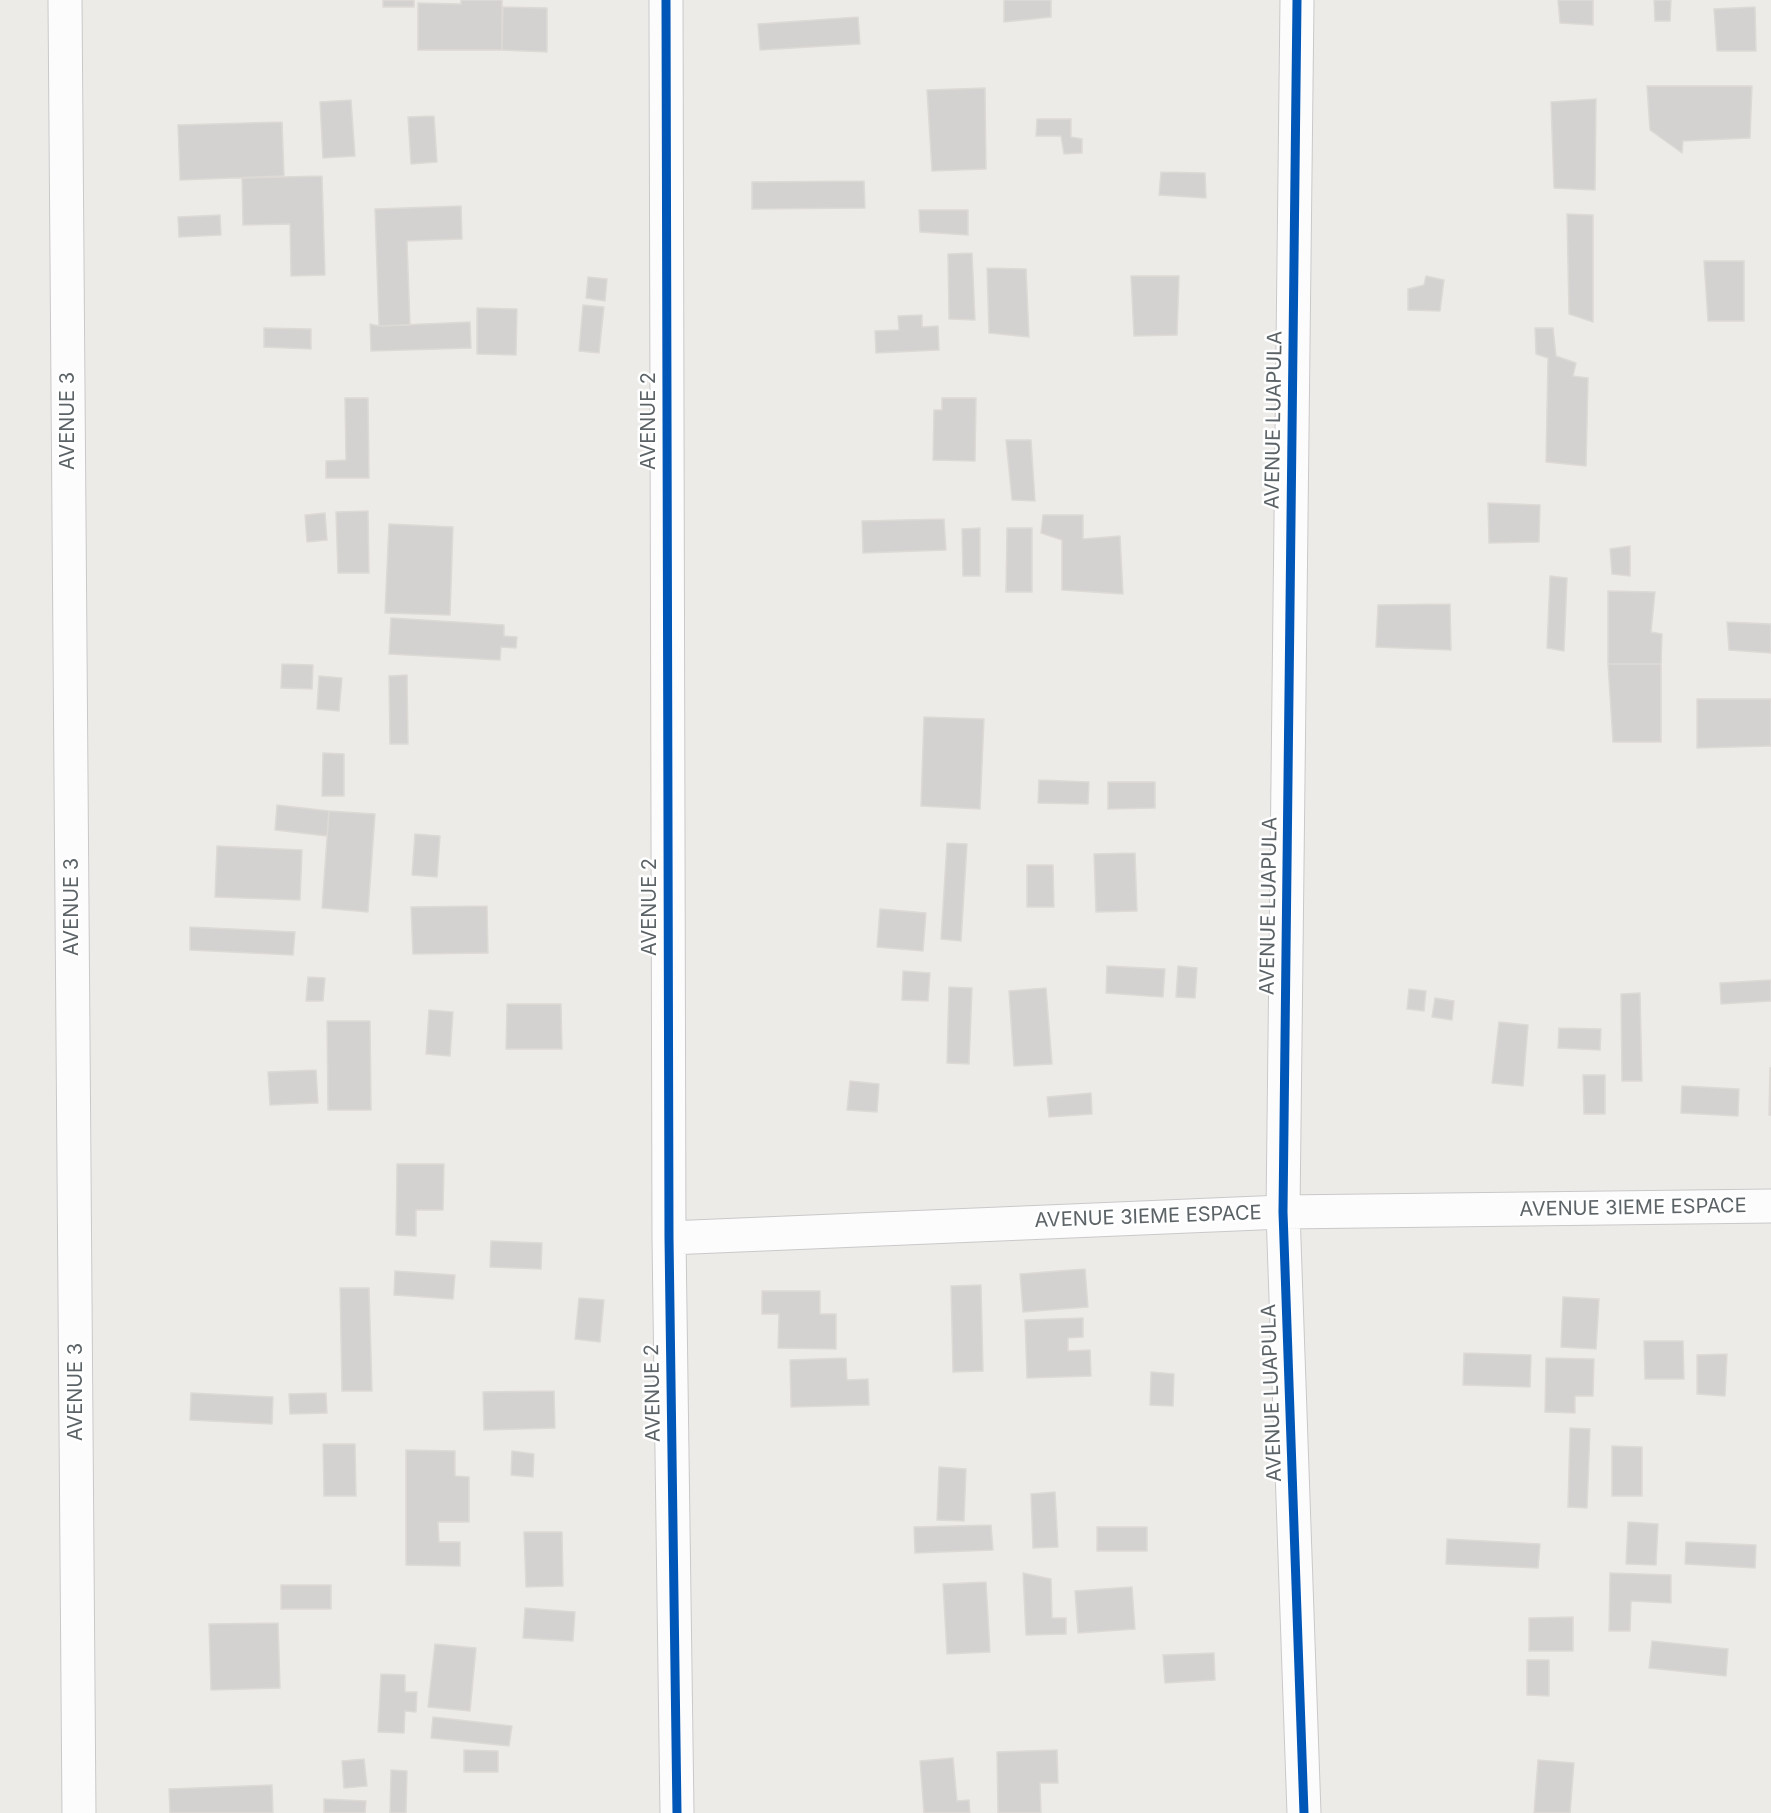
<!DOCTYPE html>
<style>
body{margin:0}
canvas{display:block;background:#edebe8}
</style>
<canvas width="1771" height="1813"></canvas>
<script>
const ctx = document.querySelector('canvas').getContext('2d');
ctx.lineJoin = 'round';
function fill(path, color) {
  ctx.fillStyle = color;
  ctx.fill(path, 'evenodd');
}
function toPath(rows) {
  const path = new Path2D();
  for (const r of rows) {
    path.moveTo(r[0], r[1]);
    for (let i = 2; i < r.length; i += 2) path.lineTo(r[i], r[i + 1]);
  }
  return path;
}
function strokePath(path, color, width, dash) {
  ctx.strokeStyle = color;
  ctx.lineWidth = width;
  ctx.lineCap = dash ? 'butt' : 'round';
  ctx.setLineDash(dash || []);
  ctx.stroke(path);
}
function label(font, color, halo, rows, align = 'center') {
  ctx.font = font + ' Inter,sans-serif';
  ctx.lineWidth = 5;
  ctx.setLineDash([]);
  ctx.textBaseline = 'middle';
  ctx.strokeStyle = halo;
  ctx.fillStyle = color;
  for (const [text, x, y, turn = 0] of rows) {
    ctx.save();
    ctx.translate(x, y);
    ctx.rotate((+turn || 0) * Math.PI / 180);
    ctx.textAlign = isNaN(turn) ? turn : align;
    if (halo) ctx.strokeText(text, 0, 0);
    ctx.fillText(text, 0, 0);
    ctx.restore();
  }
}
const building = toPath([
 [383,0,414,0,414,7,383,7,383,0],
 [461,0,502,0,502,50,418,50,418,3,461,4,461,0],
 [1004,0,1051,0,1051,17,1004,22,1004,0],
 [1558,0,1593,0,1593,25,1560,23,1558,0],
 [1654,0,1671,0,1670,21,1655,21,1654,0],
 [503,7,547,8,547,52,502,50,503,7],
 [1755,7,1756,51,1717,51,1714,9,1755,7],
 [858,17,860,44,760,50,758,24,858,17],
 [1647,86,1752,86,1750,138,1683,141,1682,153,1650,130,1647,86],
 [985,88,986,169,932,171,927,90,985,88],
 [1596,99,1595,190,1554,188,1551,102,1596,99],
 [351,100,355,156,323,158,320,102,351,100],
 [434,116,437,162,411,164,408,117,434,116],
 [1037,119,1071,119,1071,137,1082,139,1082,153,1064,154,1061,136,1036,136,1037,119],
 [282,122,284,176,180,180,178,125,282,122],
 [1161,172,1205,173,1206,198,1159,195,1161,172],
 [322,176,325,275,291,276,290,224,243,225,242,178,322,176],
 [864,181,865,208,752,209,752,182,864,181],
 [461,206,462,239,407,241,410,325,379,326,375,209,461,206],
 [919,210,968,210,968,235,920,232,919,210],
 [1567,214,1593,215,1593,322,1569,314,1567,214],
 [220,215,221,235,179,237,178,217,220,215],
 [972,253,975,320,949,319,948,254,972,253],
 [1704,261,1744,261,1744,321,1708,321,1704,261],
 [987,268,1026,269,1029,337,989,333,987,268],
 [1131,276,1179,276,1177,335,1134,336,1131,276],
 [1426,276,1444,280,1440,311,1408,310,1408,289,1424,285,1426,276],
 [588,277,607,279,605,301,586,298,588,277],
 [583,305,604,307,599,353,579,351,583,305],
 [477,308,517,309,516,355,477,354,477,308],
 [922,315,922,327,938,326,939,350,876,353,875,331,899,330,898,316,922,315],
 [470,322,471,348,371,351,370,324,379,326,470,322],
 [264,328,311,329,311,349,264,347,264,328],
 [1535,328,1553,328,1556,356,1576,363,1573,376,1588,378,1586,466,1546,462,1548,358,1536,354,1535,328],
 [345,398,368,398,369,478,326,478,326,461,346,460,345,398],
 [942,398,976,398,975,461,933,460,934,410,942,410,942,398],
 [1006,440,1031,440,1035,501,1012,500,1006,440],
 [1488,503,1540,505,1539,542,1489,543,1488,503],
 [368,511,369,573,338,573,336,512,368,511],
 [325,513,327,540,307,542,305,515,325,513],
 [1043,515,1083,515,1083,539,1120,536,1123,594,1062,590,1062,540,1041,533,1043,515],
 [944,519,946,550,863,553,862,521,944,519],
 [389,524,453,527,450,615,385,613,389,524],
 [980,528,980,576,963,576,962,529,980,528],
 [1007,528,1032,528,1032,592,1006,592,1007,528],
 [1630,546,1630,576,1612,574,1610,549,1630,546],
 [1550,576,1567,578,1564,651,1547,648,1550,576],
 [1608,591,1655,592,1651,632,1662,634,1661,664,1608,664,1608,591],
 [1450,604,1451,650,1376,647,1378,605,1450,604],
 [391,618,504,625,504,636,517,637,516,648,501,647,500,660,389,654,391,618],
 [1727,622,1771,624,1771,653,1729,650,1727,622],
 [282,664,313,665,312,689,281,688,282,664],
 [1608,664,1661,664,1661,742,1613,742,1608,664],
 [407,675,408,744,390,744,389,676,407,675],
 [319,676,342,678,339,711,317,709,319,676],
 [1697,699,1771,699,1771,746,1697,748,1697,699],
 [924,717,984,719,980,809,921,806,924,717],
 [323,753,344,754,344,796,322,796,323,753],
 [1039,780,1089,782,1088,804,1038,803,1039,780],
 [1108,782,1155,782,1155,808,1108,809,1108,782],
 [277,805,329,811,327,836,275,830,277,805],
 [329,811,375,814,368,912,322,908,329,811],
 [415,834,440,836,437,877,412,875,415,834],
 [947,843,967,844,961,941,941,939,947,843],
 [217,846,302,850,300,900,215,897,217,846],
 [1135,853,1137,911,1096,912,1094,854,1135,853],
 [1027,865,1053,865,1054,907,1027,907,1027,865],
 [487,906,488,953,413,954,411,907,487,906],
 [880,909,926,913,923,951,877,947,880,909],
 [190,927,295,932,293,955,190,950,190,927],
 [1107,966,1165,969,1163,997,1106,993,1107,966],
 [1178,966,1197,968,1195,998,1176,997,1178,966],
 [903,971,930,973,928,1001,902,1000,903,971],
 [308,977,325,978,323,1001,306,1001,308,977],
 [1771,980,1771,1001,1721,1004,1720,983,1771,980],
 [949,987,972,988,969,1064,947,1063,949,987],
 [1046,988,1052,1064,1014,1066,1009,991,1046,988],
 [1409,989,1426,991,1424,1011,1407,1009,1409,989],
 [1640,993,1642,1081,1622,1081,1621,994,1640,993],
 [1435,998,1454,1001,1452,1020,1432,1017,1435,998],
 [507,1004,561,1004,562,1049,506,1049,507,1004],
 [429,1010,453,1012,450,1056,426,1054,429,1010],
 [327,1021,370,1021,371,1110,328,1110,327,1021],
 [1499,1022,1528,1025,1523,1086,1492,1083,1499,1022],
 [1559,1028,1601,1029,1600,1050,1558,1048,1559,1028],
 [1770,1068,1771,1068,1771,1115,1769,1115,1770,1068],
 [316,1070,318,1103,270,1105,268,1072,316,1070],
 [1583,1075,1605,1075,1605,1114,1584,1114,1583,1075],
 [850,1081,879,1084,877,1112,847,1110,850,1081],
 [1682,1086,1739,1089,1738,1116,1681,1113,1682,1086],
 [1091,1093,1092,1114,1049,1117,1047,1097,1091,1093],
 [397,1164,444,1164,443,1210,416,1210,416,1236,396,1235,397,1164],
 [491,1241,542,1243,541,1269,490,1267,491,1241],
 [1085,1269,1088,1307,1023,1312,1020,1274,1085,1269],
 [395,1271,455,1275,453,1299,394,1295,395,1271],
 [981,1285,983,1371,953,1372,951,1286,981,1285],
 [340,1288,369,1288,372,1391,342,1391,340,1288],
 [762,1291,820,1291,820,1314,836,1314,836,1349,778,1348,779,1314,762,1314,762,1291],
 [1563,1297,1599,1299,1596,1349,1561,1347,1563,1297],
 [579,1298,604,1300,600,1342,575,1339,579,1298],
 [1083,1318,1083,1337,1068,1338,1068,1351,1090,1350,1091,1376,1027,1378,1025,1320,1083,1318],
 [1644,1341,1683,1341,1684,1379,1645,1379,1644,1341],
 [1464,1353,1531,1355,1530,1387,1463,1385,1464,1353],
 [1727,1354,1725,1396,1697,1394,1697,1355,1727,1354],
 [846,1358,847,1380,868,1379,869,1405,791,1407,790,1360,846,1358],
 [1546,1358,1594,1359,1593,1396,1575,1396,1575,1413,1545,1412,1546,1358],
 [1151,1372,1174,1374,1173,1406,1150,1405,1151,1372],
 [554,1391,555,1428,484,1430,483,1392,554,1391],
 [191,1393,273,1397,272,1424,190,1420,191,1393],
 [326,1393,327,1413,290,1414,289,1394,326,1393],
 [1570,1428,1590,1429,1587,1508,1568,1507,1570,1428],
 [323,1444,355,1444,356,1496,324,1496,323,1444],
 [1612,1446,1642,1447,1642,1496,1612,1496,1612,1446],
 [406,1450,455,1451,455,1476,469,1477,469,1522,438,1522,439,1542,460,1542,460,1566,406,1565,406,1450],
 [512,1451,534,1454,533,1477,511,1475,512,1451],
 [939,1467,966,1469,964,1521,937,1520,939,1467],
 [1055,1492,1058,1547,1033,1548,1031,1494,1055,1492],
 [1628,1522,1658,1524,1656,1565,1626,1564,1628,1522],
 [991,1525,993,1550,915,1553,914,1527,991,1525],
 [1097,1527,1147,1527,1147,1551,1097,1551,1097,1527],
 [524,1532,562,1532,563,1586,526,1587,524,1532],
 [1447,1539,1540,1544,1538,1568,1446,1564,1447,1539],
 [1686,1542,1756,1545,1755,1568,1685,1564,1686,1542],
 [1023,1573,1051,1579,1052,1618,1066,1618,1066,1634,1026,1635,1023,1573],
 [1610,1573,1671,1575,1671,1603,1631,1601,1630,1631,1609,1631,1610,1573],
 [986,1582,990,1652,947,1654,943,1584,986,1582],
 [281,1585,331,1585,331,1609,281,1609,281,1585],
 [1132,1587,1135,1629,1078,1633,1075,1591,1132,1587],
 [525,1608,575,1612,573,1641,523,1638,525,1608],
 [1573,1617,1573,1651,1529,1651,1529,1618,1573,1617],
 [278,1623,280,1688,211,1690,209,1624,278,1623],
 [1652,1641,1728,1649,1726,1676,1649,1668,1652,1641],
 [435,1644,476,1648,470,1711,428,1707,435,1644],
 [1214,1653,1215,1680,1165,1683,1163,1655,1214,1653],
 [1527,1660,1549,1660,1549,1696,1527,1695,1527,1660],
 [381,1674,405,1675,405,1692,417,1692,416,1712,405,1711,404,1733,378,1732,381,1674],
 [433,1717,512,1726,509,1746,431,1738,433,1717],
 [464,1750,498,1751,498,1772,464,1772,464,1750],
 [1057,1750,1058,1783,1040,1783,1041,1813,998,1813,997,1752,1057,1750],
 [953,1758,957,1801,969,1800,970,1813,924,1813,920,1761,953,1758],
 [364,1759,367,1786,344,1788,342,1761,364,1759],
 [1538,1760,1574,1763,1570,1813,1534,1813,1538,1760],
 [391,1770,407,1771,406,1813,390,1813,391,1770],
 [272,1785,273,1813,170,1813,169,1789,272,1785],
 [324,1799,366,1801,365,1813,324,1813,324,1799]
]);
fill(building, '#d4d2d1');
strokePath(building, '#dddad6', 1.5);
const minor = toPath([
 [65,0,79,1813],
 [666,0,669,1238,677,1813],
 [1297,0,1283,1212,1304,1813],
 [669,1238,1283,1212,1771,1206]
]);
strokePath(minor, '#c9c9c9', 35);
strokePath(minor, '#fcfcfc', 33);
strokePath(toPath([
 [666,0,669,1238,677,1813],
 [1297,0,1283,1212,1304,1813]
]), '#0057b8', 9);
label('20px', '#5c6367', '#fff', [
 ["AVENUE LUAPULA",1274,420,-89],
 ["AVENUE 3",68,421,-90],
 ["AVENUE 2",649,421,-90],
 ["AVENUE LUAPULA",1269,906,-89],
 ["AVENUE 3",72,907,-90],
 ["AVENUE 2",650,907,-90],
 ["AVENUE 3IEME ESPACE",1633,1208,-1],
 ["AVENUE 3IEME ESPACE",1148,1217,-2],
 ["AVENUE 3",76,1392,-90],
 ["AVENUE 2",653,1393,-91],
 ["AVENUE LUAPULA",1272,1393,-92]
]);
</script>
